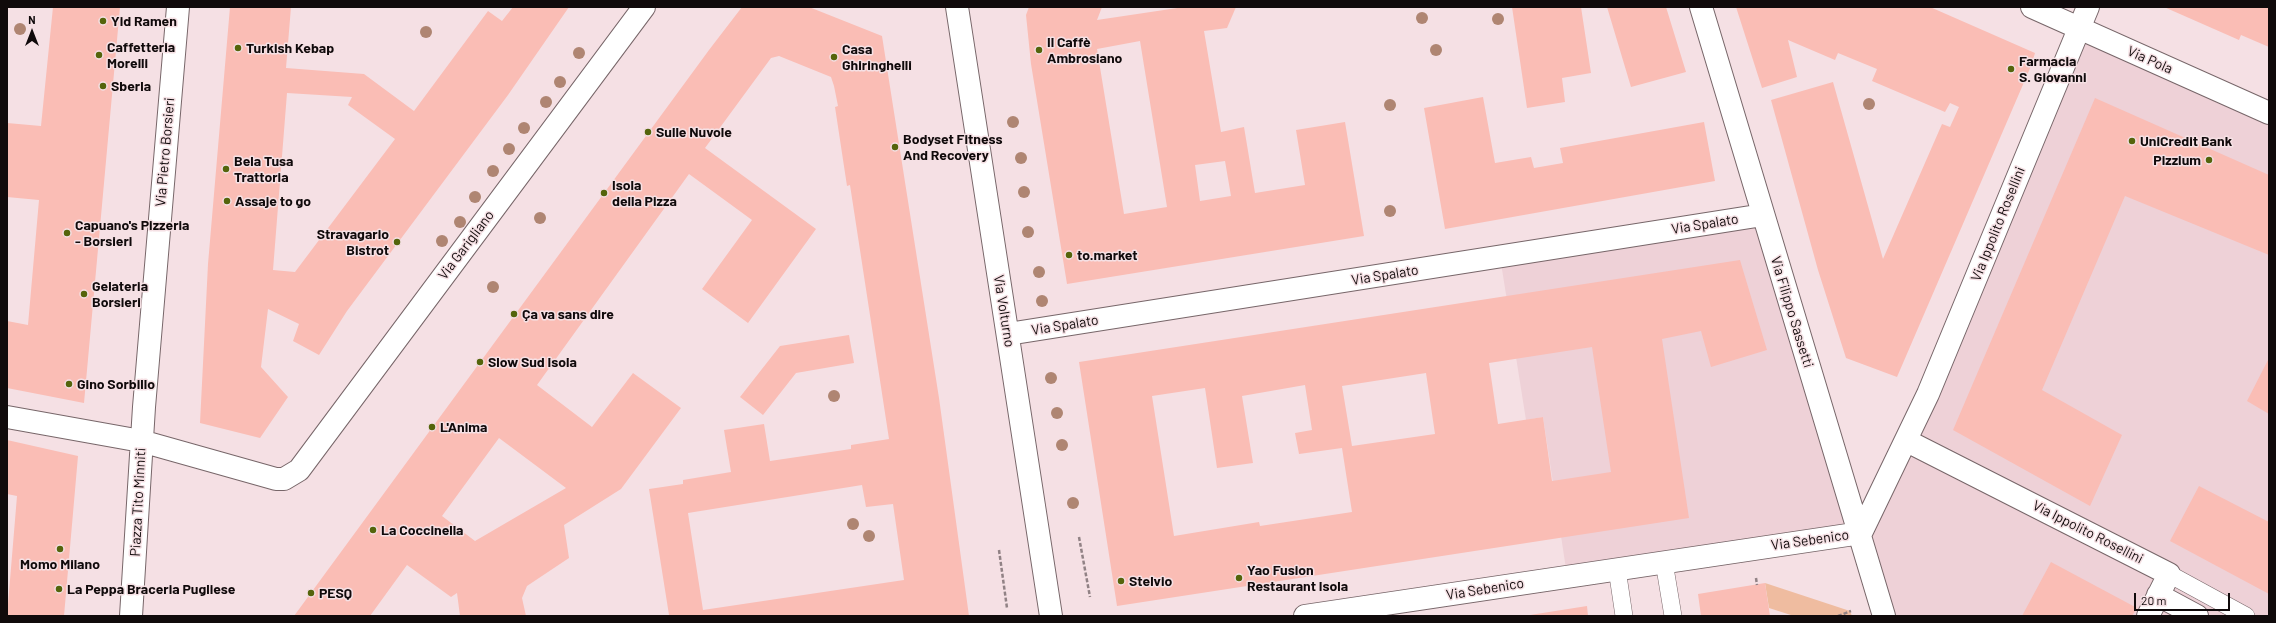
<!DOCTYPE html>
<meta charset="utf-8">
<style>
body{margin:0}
#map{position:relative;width:2276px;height:623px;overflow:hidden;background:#f5e0e4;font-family:Barlow,sans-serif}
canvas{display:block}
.frame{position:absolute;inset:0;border:8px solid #100a0b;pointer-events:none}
.north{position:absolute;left:12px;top:12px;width:40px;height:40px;-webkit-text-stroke:3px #f5e0e4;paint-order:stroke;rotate:0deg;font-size:11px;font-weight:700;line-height:16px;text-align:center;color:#100a0b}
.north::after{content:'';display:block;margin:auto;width:14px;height:18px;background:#100a0b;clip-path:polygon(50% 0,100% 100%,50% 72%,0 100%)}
.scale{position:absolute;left:2134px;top:593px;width:96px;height:18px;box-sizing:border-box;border:2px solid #100a0b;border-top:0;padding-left:5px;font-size:12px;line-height:14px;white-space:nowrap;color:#100a0b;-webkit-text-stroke:3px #f5e0e4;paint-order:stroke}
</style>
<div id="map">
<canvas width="2276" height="623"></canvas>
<div class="frame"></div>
<div class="north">N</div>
<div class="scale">20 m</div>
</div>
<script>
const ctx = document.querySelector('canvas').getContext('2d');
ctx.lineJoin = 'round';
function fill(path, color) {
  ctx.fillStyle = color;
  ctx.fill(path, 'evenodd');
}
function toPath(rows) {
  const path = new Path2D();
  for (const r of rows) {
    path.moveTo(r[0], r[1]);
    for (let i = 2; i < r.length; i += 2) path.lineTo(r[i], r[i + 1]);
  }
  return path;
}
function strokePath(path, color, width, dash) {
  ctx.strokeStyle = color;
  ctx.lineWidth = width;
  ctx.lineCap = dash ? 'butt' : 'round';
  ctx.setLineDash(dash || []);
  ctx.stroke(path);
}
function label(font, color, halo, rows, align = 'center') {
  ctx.font = font + ' Barlow,sans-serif';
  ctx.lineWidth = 3;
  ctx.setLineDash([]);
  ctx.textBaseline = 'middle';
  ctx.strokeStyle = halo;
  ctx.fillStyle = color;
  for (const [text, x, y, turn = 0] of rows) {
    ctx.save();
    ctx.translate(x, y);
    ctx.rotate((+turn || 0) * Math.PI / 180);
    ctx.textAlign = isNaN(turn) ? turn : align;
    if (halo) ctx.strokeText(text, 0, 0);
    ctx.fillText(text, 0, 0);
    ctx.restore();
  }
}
fill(toPath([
 [2080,33,2269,119,2269,616,1888,616,1865,535],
 [1757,223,1851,527,1566,569,1543,417,1526,420,1501,263]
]), '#eed1d7');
fill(toPath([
 [1765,583,1850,611,1852,616,1794,616,1769,608]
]), '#efbca0');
fill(toPath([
 [53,7,120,7,84,403,7,388,7,321,28,325,39,200,7,197,7,123,41,126],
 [230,7,291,7,286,68,364,74,414,111,488,11,502,21,513,7,569,7,508,95,347,311,319,355,293,341,299,324,268,309,261,367,288,397,260,438,200,423,208,264],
 [287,93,352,97,348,105,395,139,295,272,273,270],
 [742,7,809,7,882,36,939,398,969,616,665,616,669,615,649,489,683,484,683,480,731,472,724,430,764,424,770,461,851,449,851,445,889,439,850,185,847,186,835,107,838,106,834,86,831,77,779,56,771,58,705,148,816,229,748,323,702,289,752,220,689,174,537,385,592,427,633,373,681,408,621,489,564,525,569,558,527,586,522,598,526,616,460,616,457,593,451,597,407,565,370,616,294,616,709,50],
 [499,438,566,488,475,541,442,516],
 [862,485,866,507,893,504,904,580,703,610,688,513],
 [1029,7,1102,7,1097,20,1184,7,1236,7,1227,28,1204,31,1221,132,1244,127,1255,193,1305,185,1296,130,1345,122,1364,236,1067,284,1031,64,1026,15],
 [1140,41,1167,207,1124,214,1097,49],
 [1225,161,1231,196,1200,201,1195,165],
 [1512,7,1581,7,1591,73,1562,78,1565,102,1527,108],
 [1607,7,1666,7,1686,72,1631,87],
 [1736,7,1930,7,2035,53,2031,66,1897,377,1846,358,1818,270,1771,100,1833,82,1883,259,1942,124,1950,127,1959,107,1950,103,1945,112,1872,81,1877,69,1838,53,1835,60,1788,40,1797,77,1762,88],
 [2164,7,2269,7,2269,47,2241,35,2239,40],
 [1483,97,1495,163,1531,157,1534,168,1563,163,1560,148,1704,122,1715,181,1445,229,1424,108],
 [2095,98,2269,175,2269,255,2125,196,2042,390,2122,435,2090,506,1953,430],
 [1740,260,1767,350,1711,367,1701,331,1662,339,1689,518,1117,606,1079,362],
 [1592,347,1611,472,1552,481,1543,417,1498,424,1489,363],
 [1426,373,1435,434,1352,446,1342,386],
 [1305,385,1312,430,1295,433,1299,454,1342,448,1352,512,1260,526,1259,522,1174,536,1152,396,1205,388,1217,468,1253,463,1242,396],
 [849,335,854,363,796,373,763,415,740,397,780,346],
 [2269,358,2269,414,2247,401],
 [7,440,78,456,64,616,7,616,17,496,7,494],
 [2199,486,2269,522,2269,594,2170,541],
 [2051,562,2137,608,2132,616,2022,616],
 [1765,583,1770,616,1701,616,1698,594],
 [1587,606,1588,616,1530,616,1530,615]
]), '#fabdb5');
const lane = toPath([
 [1664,562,1673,616],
 [1617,569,1624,616],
 [2169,574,2246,616]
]);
const street = toPath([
 [957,7,1051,616],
 [1701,7,1884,616],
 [1008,334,1763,215],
 [7,417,141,441,276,479,284,479,299,470,644,7],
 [1907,441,2169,574,2148,616],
 [1861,533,1928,394,2088,7],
 [2158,595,2197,616],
 [131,616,144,407,178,7],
 [1305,616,1861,533]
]);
const secondary = toPath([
 [2032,7,2269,113]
]);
strokePath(lane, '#776669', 18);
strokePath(street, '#776669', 24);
strokePath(secondary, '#776669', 24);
strokePath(toPath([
 [1079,537,1090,597],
 [999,550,1007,608],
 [1756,578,1757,585],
 [1838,616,1851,611]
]), '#918285', 2.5, [4, 2]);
strokePath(lane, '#fff', 17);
strokePath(street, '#fff', 22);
strokePath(secondary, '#fff', 22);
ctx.fillStyle = '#af8572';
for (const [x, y] of [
 [1422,18],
 [1498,19],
 [20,29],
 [426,32],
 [1436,50],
 [579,53],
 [560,82],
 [546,102],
 [1869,104],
 [1390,105],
 [1013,122],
 [524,128],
 [509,149],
 [1021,158],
 [493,171],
 [1024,192],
 [475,197],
 [1390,211],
 [540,218],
 [460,222],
 [1028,232],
 [442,241],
 [1039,272],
 [493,287],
 [1042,301],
 [1051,378],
 [834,396],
 [1057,413],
 [1062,445],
 [1073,503],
 [853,524],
 [869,536]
]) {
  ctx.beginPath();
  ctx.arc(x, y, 6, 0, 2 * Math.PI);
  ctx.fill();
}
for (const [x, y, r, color] of [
 [103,21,4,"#54640b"],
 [238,48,4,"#54640b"],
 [1039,50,4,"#54640b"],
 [99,55,4,"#54640b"],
 [834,57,4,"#54640b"],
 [2011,69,4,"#54640b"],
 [103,86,4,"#54640b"],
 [648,132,4,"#54640b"],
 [2132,141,4,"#54640b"],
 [895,147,4,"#54640b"],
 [2209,160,4,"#54640b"],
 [226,169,4,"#54640b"],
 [604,193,4,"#54640b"],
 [227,201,4,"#54640b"],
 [67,233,4,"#54640b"],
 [397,242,4,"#54640b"],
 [1069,255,4,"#54640b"],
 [84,294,4,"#54640b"],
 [514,314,4,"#54640b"],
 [480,362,4,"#54640b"],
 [69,384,4,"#54640b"],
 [432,427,4,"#54640b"],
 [373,530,4,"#54640b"],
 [60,549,4,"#54640b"],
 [1239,578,4,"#54640b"],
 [1121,581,4,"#54640b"],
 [59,589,4,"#54640b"],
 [311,593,4,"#54640b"]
]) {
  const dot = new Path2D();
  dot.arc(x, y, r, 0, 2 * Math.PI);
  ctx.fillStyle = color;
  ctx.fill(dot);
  strokePath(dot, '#f5e0e4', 1.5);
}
label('bold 14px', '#100a0b', '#f5e0e4', [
 ["Yid Ramen",111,21],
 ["Il Caffè",1047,42],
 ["Ambrosiano",1047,58],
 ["Caffetteria",107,47],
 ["Morelli",107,63],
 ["Turkish Kebap",246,48],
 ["Casa",842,49],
 ["Ghiringhelli",842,65],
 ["Farmacia",2019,61],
 ["S. Giovanni",2019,77],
 ["Sberla",111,86],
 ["Sulle Nuvole",656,132],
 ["Bodyset Fitness",903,139],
 ["And Recovery",903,155],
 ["UniCredit Bank",2140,141],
 ["Pizzium",2201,160,"right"],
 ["Bela Tusa",234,161],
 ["Trattoria",234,177],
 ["Isola",612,185],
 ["della Pizza",612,201],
 ["Assaje to go",235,201],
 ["Capuano's Pizzeria",75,225],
 ["- Borsieri",75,241],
 ["Stravagario",389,234,"right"],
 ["Bistrot",389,250,"right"],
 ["to.market",1077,255],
 ["Gelateria",92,286],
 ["Borsieri",92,302],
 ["Ça va sans dire",522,314],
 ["Slow Sud Isola",488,362],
 ["Gino Sorbillo",77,384],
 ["L'Anima",440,427],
 ["La Coccinella",381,530],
 ["Momo Milano",60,564,"center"],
 ["Yao Fusion",1247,570],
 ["Restaurant Isola",1247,586],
 ["Stelvio",1129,581],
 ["La Peppa Braceria Pugliese",67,589],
 ["PESQ",319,593]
], 'left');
label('14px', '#100a0b', '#f5e0e4', [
 ["Via Pola",2150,60,24],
 ["Via Pietro Borsieri",165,152,-85],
 ["Via Spalato",1705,224,-9],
 ["Via Ippolito Rosellini",1998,224,-68],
 ["Via Garigliano",466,245,-53],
 ["Via Spalato",1385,275,-9],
 ["Via Volturno",1004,311,81],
 ["Via Filippo Sassetti",1792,312,73],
 ["Via Spalato",1065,325,-9],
 ["Piazza Tito Minniti",138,502,-87],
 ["Via Ippolito Rosellini",2088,532,27],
 ["Via Sebenico",1810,540,-8],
 ["Via Sebenico",1485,589,-9]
]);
</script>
